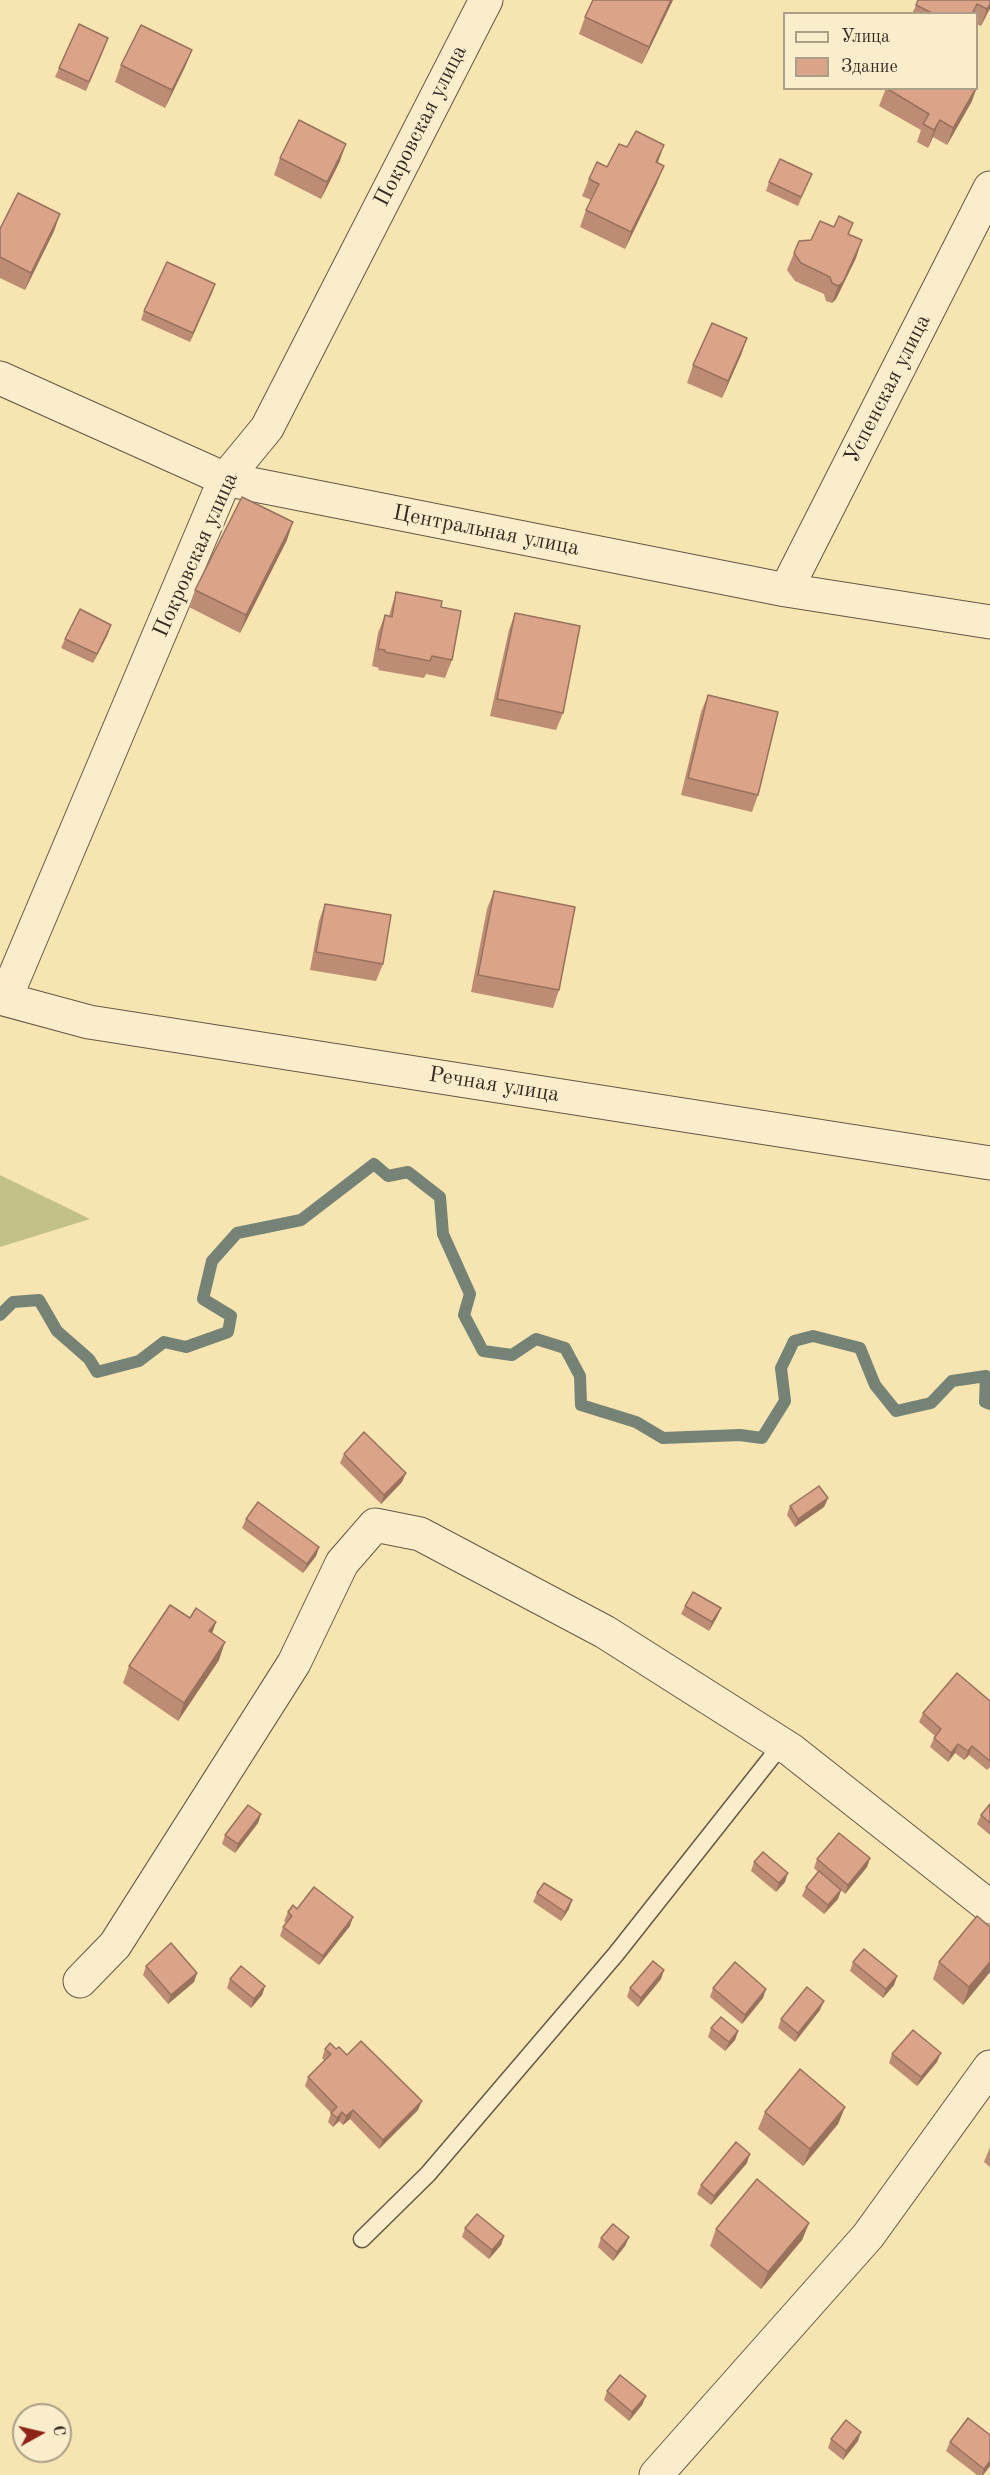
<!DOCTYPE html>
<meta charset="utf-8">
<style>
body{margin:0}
#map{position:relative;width:990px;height:2475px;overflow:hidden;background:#f6e4b1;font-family:"Old Standard TT",serif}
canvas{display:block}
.legend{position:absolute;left:783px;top:12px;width:195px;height:78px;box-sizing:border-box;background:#f9edcc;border:2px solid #ab9f88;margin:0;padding:8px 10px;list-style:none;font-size:18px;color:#362a22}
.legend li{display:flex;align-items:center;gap:12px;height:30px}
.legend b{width:30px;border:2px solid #ab9f88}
.north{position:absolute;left:12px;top:2403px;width:60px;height:60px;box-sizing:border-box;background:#f9edcc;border:2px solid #ab9f88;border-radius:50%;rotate:82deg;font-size:16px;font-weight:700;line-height:24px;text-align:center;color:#362a22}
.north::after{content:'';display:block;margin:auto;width:21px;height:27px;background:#8f2418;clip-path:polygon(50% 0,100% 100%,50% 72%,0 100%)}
</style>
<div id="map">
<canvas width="990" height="2475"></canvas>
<ul class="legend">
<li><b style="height:8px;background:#f9edcc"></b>Улица</li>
<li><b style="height:16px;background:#dba387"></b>Здание</li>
</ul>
<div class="north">С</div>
</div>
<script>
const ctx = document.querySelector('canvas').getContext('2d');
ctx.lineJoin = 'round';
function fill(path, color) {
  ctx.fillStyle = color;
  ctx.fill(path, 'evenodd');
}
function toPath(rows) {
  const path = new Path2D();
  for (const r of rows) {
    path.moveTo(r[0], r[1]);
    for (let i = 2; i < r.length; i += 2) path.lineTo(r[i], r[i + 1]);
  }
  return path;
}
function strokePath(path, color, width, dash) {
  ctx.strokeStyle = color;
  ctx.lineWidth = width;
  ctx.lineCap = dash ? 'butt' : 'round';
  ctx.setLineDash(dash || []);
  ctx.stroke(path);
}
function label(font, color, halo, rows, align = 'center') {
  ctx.font = font + ' "Old Standard TT",serif';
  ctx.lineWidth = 6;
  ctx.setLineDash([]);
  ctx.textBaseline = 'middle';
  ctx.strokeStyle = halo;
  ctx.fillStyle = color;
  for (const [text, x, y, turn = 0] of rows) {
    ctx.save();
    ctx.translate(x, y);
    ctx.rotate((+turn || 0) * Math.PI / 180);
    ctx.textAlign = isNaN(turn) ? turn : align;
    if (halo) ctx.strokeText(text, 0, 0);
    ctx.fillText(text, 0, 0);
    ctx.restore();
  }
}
fill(toPath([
 [0,1175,90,1219,0,1247]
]), '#c2c288');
strokePath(toPath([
 [0,1315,13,1302,39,1300,57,1331,89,1359,97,1372,139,1361,164,1342,186,1347,228,1332,231,1316,203,1299,212,1261,237,1233,301,1220,374,1164,388,1176,408,1172,440,1197,443,1234,470,1294,464,1315,483,1351,512,1355,536,1339,565,1348,580,1376,581,1405,636,1422,663,1438,740,1435,762,1438,785,1401,781,1368,794,1341,813,1336,860,1348,875,1385,896,1411,931,1403,952,1381,986,1376,985,1402,990,1404]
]), '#748375', 12);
const service = toPath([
 [362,2239,428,2174,616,1954,782,1744]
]);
const minor = toPath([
 [0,378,225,479,786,590,990,622],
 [786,590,990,188],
 [0,998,89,1022,990,1163],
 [5,999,225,479,267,428,486,0],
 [80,1981,115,1945,294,1663,342,1563,375,1525,420,1534,605,1632,791,1750,990,1907],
 [656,2475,868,2236,990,2067]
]);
strokePath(service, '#665846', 19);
strokePath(minor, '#665846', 35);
strokePath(service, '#f9edcc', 16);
strokePath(minor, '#f9edcc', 33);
fill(toPath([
 [673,0,642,64,579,34,585,17],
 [990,0,990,8,981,26,976,24,976,14,912,14,916,5],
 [105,47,86,91,55,77,59,68],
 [192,50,185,67,165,108,115,82,121,65],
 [886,88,972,101,947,145,933,137,928,148,917,142,921,130,879,106],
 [280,158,340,161,321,199,274,175],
 [658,163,657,183,625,249,580,227,586,210,591,200,582,196,589,179,607,167],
 [812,174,798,206,766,191,769,182],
 [60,214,54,231,25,290,0,278,0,229],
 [853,223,849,234,856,258,836,299,832,303,826,301,824,294,795,281,787,270,794,253,811,240,834,227],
 [215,284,190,342,141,320,144,311],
 [747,338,741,355,722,398,687,383,693,365],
 [287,540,240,633,189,607,195,590],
 [396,592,441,607,452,660,445,678,426,674,424,678,378,670,379,668,372,666,378,633,385,615,389,616],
 [515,613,563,713,556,730,490,716,509,630],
 [108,634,93,663,61,648,65,639],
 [708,695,758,795,752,812,681,795,701,712],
 [494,891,559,990,553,1008,471,992,487,909],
 [325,904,383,964,376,981,310,970,319,921],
 [344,1454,406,1473,402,1482,381,1504,340,1463],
 [828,1498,824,1507,795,1527,787,1515,790,1506],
 [246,1519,319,1547,316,1556,303,1573,242,1528],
 [685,1606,721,1608,717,1617,709,1631,681,1614],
 [190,1618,216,1622,212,1633,219,1660,178,1721,123,1683,129,1666],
 [990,1701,990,1767,987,1770,969,1755,964,1760,955,1753,948,1762,930,1747,935,1736,919,1722,923,1713],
 [990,1804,990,1835,977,1824,981,1815],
 [261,1814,258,1823,235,1853,222,1844,225,1835],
 [870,1858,867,1867,845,1894,841,1890,838,1899,824,1914,802,1896,806,1887,818,1872,814,1868,817,1859],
 [754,1862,785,1882,776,1892,751,1871],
 [537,1893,569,1909,561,1921,533,1902],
 [297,1909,350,1926,319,1965,280,1936,283,1927,286,1923,284,1921,288,1912],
 [990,1927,990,1972,963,2005,933,1979,939,1962],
 [853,1962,897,1976,894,1985,883,1998,850,1971],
 [146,1966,197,1973,194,1982,168,2004,143,1975],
 [230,1979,265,1986,262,1995,251,2008,227,1988],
 [661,1979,638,2007,627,1997,630,1988],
 [713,1988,763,1998,742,2024,710,1997],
 [820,2010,795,2042,778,2028,781,2019],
 [711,2028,738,2031,735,2040,725,2051,708,2037],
 [325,2049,336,2049,347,2055,418,2110,379,2149,350,2119,343,2125,339,2121,333,2127,328,2122,331,2113,305,2086,308,2077,325,2061,322,2058],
 [892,2054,937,2062,917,2086,889,2063],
 [845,2107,838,2124,803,2166,758,2129,765,2112],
 [990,2147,990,2167,984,2162],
 [747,2163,711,2205,697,2194,701,2185],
 [809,2223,802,2240,761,2289,710,2246,716,2229],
 [465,2228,504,2236,501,2245,489,2259,462,2237],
 [629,2237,625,2246,613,2261,598,2247,601,2238],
 [607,2391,646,2396,642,2405,629,2421,604,2400],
 [990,2435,990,2466,983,2475,977,2475,946,2451,950,2442],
 [831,2439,858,2441,843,2460,828,2448]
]), '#bc8c74');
fill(toPath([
 [671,0,673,0,642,64,649,47],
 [990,4,990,8,981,26,987,9],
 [192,50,185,67,165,108,172,90],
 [978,84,972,101,947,145,953,128,976,88],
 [940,120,933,137,928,148,934,130],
 [346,144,340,161,321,199,327,182],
 [664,145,658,162,656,162],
 [664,166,657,183,625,249,631,232],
 [60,214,54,231,25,290,31,273],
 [862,240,856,258,836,299,832,303,838,286],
 [215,284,212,293,190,342,193,333],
 [747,338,741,355,722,398,728,381],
 [293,522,287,540,240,633,246,615],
 [111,625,108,634,93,663,97,654],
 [406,1473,402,1482,381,1504,384,1495],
 [828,1498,824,1507,795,1527,798,1519],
 [319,1547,316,1556,303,1573,307,1564],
 [721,1608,717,1617,709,1631,712,1622],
 [216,1622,210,1639,209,1631],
 [225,1642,219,1660,178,1721,184,1703],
 [958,1744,955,1753,948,1762,951,1753],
 [972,1746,969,1755,964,1760,968,1751],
 [261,1814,258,1823,235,1853,238,1844],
 [870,1858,867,1867,845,1894,848,1885],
 [788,1873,785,1882,776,1892,779,1883],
 [841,1890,838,1899,824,1914,828,1905],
 [572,1900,569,1909,561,1921,565,1912],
 [353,1917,350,1926,319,1965,323,1956],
 [990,1962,990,1972,963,2005,969,1987],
 [664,1970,661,1979,638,2007,641,1998],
 [197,1973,194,1982,168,2004,171,1995],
 [897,1976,894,1985,883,1998,886,1989],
 [265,1986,262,1995,251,2008,254,1999],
 [766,1989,763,1998,742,2024,745,2015],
 [824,2001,820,2010,795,2042,798,2033],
 [738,2031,735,2040,725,2051,729,2042],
 [941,2053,937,2062,917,2086,921,2077],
 [422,2101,418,2110,379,2149,383,2140],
 [845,2107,838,2124,803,2166,810,2149],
 [353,2110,350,2119,343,2125,346,2116],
 [342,2112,339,2121,333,2127,337,2118],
 [750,2154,747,2163,711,2205,714,2196],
 [809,2223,802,2240,761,2289,768,2272],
 [504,2236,501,2245,489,2259,492,2250],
 [629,2237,625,2246,613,2261,617,2252],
 [646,2396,642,2405,629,2421,632,2412],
 [861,2432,858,2441,843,2460,846,2451],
 [990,2461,990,2466,983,2475,982,2475,984,2469]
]), '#99725e');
const building = toPath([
 [593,0,671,0,649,47,585,17,593,0],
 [918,0,990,0,990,4,987,9,977,4,972,14,934,14,916,5,918,0],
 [79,24,108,38,89,82,59,68,79,24],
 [141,25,192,50,172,90,121,65,141,25],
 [886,88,976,88,953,128,940,120,934,130,923,124,929,114,886,88],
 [299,120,346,144,327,182,280,158,299,120],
 [636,131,664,145,656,162,664,166,631,232,586,210,599,184,589,179,597,162,607,167,619,144,627,147,636,131],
 [780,159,812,174,801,197,769,182,780,159],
 [18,193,60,214,31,273,0,257,0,229,18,193],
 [839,216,853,223,848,234,862,240,843,282,838,286,832,283,830,277,801,263,794,253,799,241,811,240,820,221,834,227,839,216],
 [167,262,215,284,193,333,144,311,167,262],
 [712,323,747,338,728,381,693,365,712,323],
 [242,497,293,522,246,615,195,590,242,497],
 [396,592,442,601,441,607,461,611,452,660,432,656,430,661,385,652,385,650,378,649,385,615,392,617,396,592],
 [80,609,111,625,97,654,65,639,80,609],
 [515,613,580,626,563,713,497,699,515,613],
 [708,695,778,712,758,795,688,778,708,695],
 [494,891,575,907,559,990,478,975,494,891],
 [325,904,391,915,383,964,316,952,325,904],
 [364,1432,406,1473,384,1495,344,1454,364,1432],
 [819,1486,828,1498,798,1519,790,1506,819,1486],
 [258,1502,319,1547,307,1564,246,1519,258,1502],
 [693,1592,721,1608,712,1622,685,1606,693,1592],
 [170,1605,190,1618,196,1608,216,1622,209,1631,225,1642,184,1703,129,1666,170,1605],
 [957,1673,990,1701,990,1761,972,1746,968,1751,958,1744,951,1753,934,1738,941,1729,923,1713,957,1673],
 [990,1804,990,1823,981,1815,990,1804],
 [248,1805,261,1814,238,1844,225,1835,248,1805],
 [839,1833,870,1858,848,1885,817,1859,839,1833],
 [763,1852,788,1873,779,1883,754,1862,763,1852],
 [819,1871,841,1890,828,1905,806,1887,819,1871],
 [544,1883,572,1900,565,1912,537,1893,544,1883],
 [314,1887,353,1917,323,1956,283,1927,292,1916,288,1912,293,1905,297,1909,314,1887],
 [977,1916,990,1927,990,1962,969,1987,939,1962,977,1916],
 [171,1943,197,1973,171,1995,146,1966,171,1943],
 [864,1949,897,1976,886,1989,853,1962,864,1949],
 [653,1961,664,1970,641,1998,630,1988,653,1961],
 [735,1962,766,1989,745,2015,713,1988,735,1962],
 [241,1966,265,1986,254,1999,230,1979,241,1966],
 [807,1987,824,2001,798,2033,781,2019,807,1987],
 [721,2017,738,2031,729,2042,711,2028,721,2017],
 [913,2030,941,2053,921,2077,892,2054,913,2030],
 [361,2041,422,2101,383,2140,353,2110,346,2116,342,2112,337,2118,331,2113,337,2107,308,2077,331,2054,325,2049,330,2043,336,2049,339,2047,347,2055,361,2041],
 [800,2069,845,2107,810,2149,765,2112,800,2069],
 [736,2142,750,2154,714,2196,701,2185,736,2142],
 [757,2179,809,2223,768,2272,716,2229,757,2179],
 [477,2214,504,2236,492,2250,465,2228,477,2214],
 [613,2224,629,2237,617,2252,601,2238,613,2224],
 [620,2375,646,2396,632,2412,607,2391,620,2375],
 [968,2418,990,2435,990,2461,984,2469,950,2442,968,2418],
 [846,2420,861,2432,846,2451,831,2439,846,2420]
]);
fill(building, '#dba387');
strokePath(building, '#99725e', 1.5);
label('22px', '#362a22', '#f9edcc', [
 ["Покровская улица",421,126,-63],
 ["Успенская улица",888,389,-63],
 ["Центральная улица",486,531,11],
 ["Покровская улица",196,555,-66],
 ["Речная улица",494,1085,9]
]);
</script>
